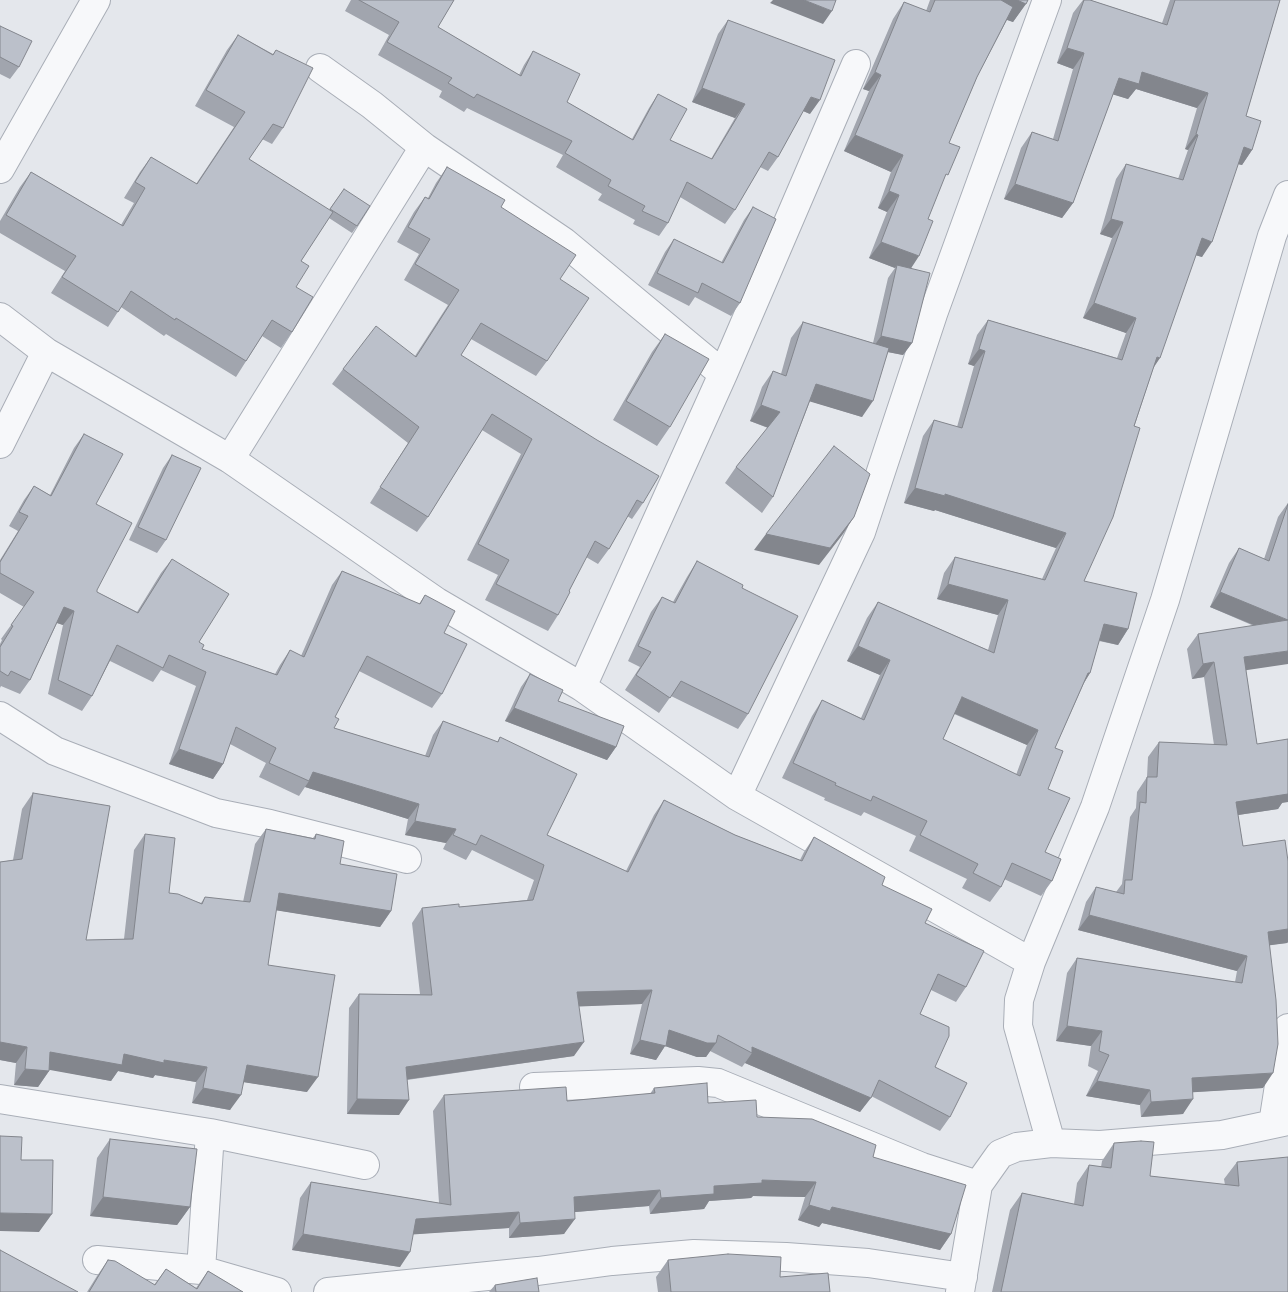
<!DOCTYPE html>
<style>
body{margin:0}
canvas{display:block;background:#e4e7ec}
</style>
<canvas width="1288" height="1292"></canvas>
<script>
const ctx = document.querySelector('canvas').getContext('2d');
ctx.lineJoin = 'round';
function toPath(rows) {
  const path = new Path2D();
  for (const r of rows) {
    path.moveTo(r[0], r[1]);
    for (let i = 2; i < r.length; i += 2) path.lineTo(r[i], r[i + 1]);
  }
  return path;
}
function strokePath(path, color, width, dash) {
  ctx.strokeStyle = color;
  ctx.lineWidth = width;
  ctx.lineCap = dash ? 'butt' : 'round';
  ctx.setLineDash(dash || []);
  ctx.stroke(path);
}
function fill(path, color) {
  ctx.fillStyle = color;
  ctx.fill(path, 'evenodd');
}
const minor = toPath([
 [320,68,372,105,424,147],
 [0,169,96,0],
 [0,317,46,352,230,459,437,602,582,687,737,796,1031,962,1019,1000,1018,1026,1051,1143],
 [723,374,856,64],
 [0,444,46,352],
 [230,459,424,147,564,242,723,374,582,687],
 [0,716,55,751,216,813,270,824,407,859],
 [737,796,861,532,933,314,1047,0],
 [1031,962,1095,807,1165,600,1272,236,1288,195],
 [534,1087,698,1081,718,1083,922,1167,978,1185],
 [0,1099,210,1133,365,1165],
 [1273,1124,1288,1028],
 [97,1260,201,1270,277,1292],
 [201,1270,210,1133],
 [328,1292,538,1271,612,1261,694,1254,786,1257,868,1263,963,1277],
 [960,1292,978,1185,1000,1154,1017,1147,1051,1143,1100,1145,1222,1135,1288,1121]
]);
strokePath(minor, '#a9aeb7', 30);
strokePath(minor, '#f7f8fa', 28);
fill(toPath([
 [351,0,454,0,438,27,519,75,524,65,533,51,567,102,632,139,649,108,658,94,670,140,711,159,735,118,692,102,718,34,728,20,810,114,803,111,778,157,768,171,760,167,735,210,725,224,680,197,668,223,659,236,633,224,635,220,598,200,602,194,556,167,563,155,467,108,464,112,439,97,442,91,378,55,389,35,345,11],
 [930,0,1028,0,1013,22,1007,20,977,77,949,143,943,181,928,219,911,268,912,343,903,355,888,352,862,417,810,401,773,497,762,513,725,483,736,467,768,428,750,421,762,387,773,371,781,374,791,338,803,322,873,343,888,278,895,268,869,258,887,212,878,208,891,172,844,151,869,91,863,89,893,19,904,2,926,11],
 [1083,0,1090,0,1162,23,1170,0,1280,0,1246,116,1252,150,1242,165,1238,164,1202,257,1196,255,1153,369,1084,581,1128,629,1118,645,1099,641,1090,673,1084,683,1055,748,1048,789,1045,852,1052,881,1041,896,1004,879,1001,887,990,902,962,888,967,879,909,851,916,836,864,812,861,816,824,800,825,798,782,778,812,716,822,700,861,718,880,675,847,661,867,618,878,602,988,650,998,615,937,599,944,573,955,557,1042,579,1056,548,935,510,934,511,904,503,923,436,934,420,957,427,974,366,968,364,977,335,988,320,1117,358,1126,333,1083,318,1112,238,1100,234,1116,179,1126,164,1178,179,1188,150,1185,149,1197,108,1136,89,1128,99,1113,94,1073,203,1062,218,1004,199,1021,148,1032,132,1053,139,1073,69,1057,63,1073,13],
 [954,714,1027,745,1016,775,943,739],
 [0,26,19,67,10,79,0,74],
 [238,35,273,54,276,50,283,128,272,144,262,139,249,159,329,210,344,189,357,226,352,233,329,218,301,261,296,287,292,332,281,348,262,336,236,377,166,334,164,336,121,307,108,327,51,293,65,271,0,233,0,221,20,187,31,172,121,225,134,203,124,198,140,172,151,157,196,184,234,127,195,106,227,50],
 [447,167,501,207,560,279,547,361,536,376,471,339,461,355,643,503,632,519,627,516,609,549,598,564,586,557,569,591,558,615,548,631,485,600,498,575,467,560,521,454,482,430,428,517,417,532,370,503,408,443,332,384,343,369,415,356,448,305,404,280,419,254,397,242,414,212,425,197,428,198,436,183],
 [753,207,740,303,731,316,695,297,689,306,648,285,665,252,674,239,721,263,744,220],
 [665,334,670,427,657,446,613,420,652,352],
 [84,434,96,504,97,592,137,612,161,573,172,559,199,642,202,649,275,674,280,665,290,650,301,656,332,585,342,571,419,604,425,595,444,633,442,694,432,708,359,671,335,717,334,728,425,756,433,735,443,721,497,742,500,737,547,835,626,871,654,815,664,800,735,835,800,860,804,852,814,837,882,885,925,923,966,987,956,1002,931,990,920,1014,950,1117,940,1131,871,1096,860,1112,745,1063,742,1067,710,1051,706,1057,697,1057,665,1046,656,1060,630,1054,642,1004,579,1006,574,1056,407,1080,399,1115,347,1114,349,1008,359,994,420,994,412,923,422,908,459,907,527,900,534,880,472,850,466,860,443,849,446,843,405,835,408,819,305,787,299,796,259,777,266,763,230,744,223,764,213,779,169,764,196,686,161,670,153,682,110,661,92,696,82,711,48,694,63,625,57,623,30,680,20,694,1,686,0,688,0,644,2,640,1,639,24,607,0,593,0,560,18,531,9,526,24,500,34,486,50,495,74,448],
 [172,455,166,540,157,553,129,540,163,468],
 [1288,503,1246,671,1257,744,1282,803,1278,809,1238,815,1243,846,1288,861,1288,942,1287,943,1269,945,1263,1088,1193,1092,1183,1114,1141,1117,1140,1105,1086,1096,1098,1071,1088,1066,1091,1046,1056,1041,1067,973,1077,958,1235,982,1237,971,1078,930,1086,902,1096,887,1116,892,1122,884,1130,817,1136,808,1137,792,1147,777,1148,757,1159,742,1214,745,1204,677,1192,679,1187,649,1198,634,1254,626,1210,607,1229,563,1239,548,1264,559,1278,517],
 [697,561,742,588,748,714,738,729,671,696,659,713,625,690,640,667,628,661,651,612,662,597,673,602,687,577],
 [530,674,558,701,616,747,607,760,505,721,521,687],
 [33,793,86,940,124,939,134,850,145,834,169,893,201,903,205,897,243,902,255,844,266,829,313,838,316,834,340,864,391,911,380,927,276,910,268,965,307,1092,244,1082,230,1110,192,1103,196,1082,155,1075,153,1078,118,1071,111,1081,49,1069,49,1071,38,1087,14,1085,16,1063,0,1060,0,862,13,860,22,809],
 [654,1088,757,1117,873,1157,951,1234,940,1250,822,1223,819,1227,798,1220,805,1197,753,1196,751,1198,709,1201,704,1209,650,1214,649,1206,575,1212,564,1234,509,1238,509,1228,413,1234,400,1267,292,1250,300,1198,311,1182,439,1203,433,1111,444,1095,567,1101,650,1094],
 [110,1139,190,1207,177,1225,90,1216,97,1158],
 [1114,1143,1150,1176,1225,1185,1224,1179,1237,1162,1288,1292,992,1292,1010,1210,1022,1193,1074,1204,1077,1183,1089,1165,1101,1167,1102,1161],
 [108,1260,154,1285,166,1269,196,1288,208,1271,243,1292,87,1292,97,1276],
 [668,1260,780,1277,830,1292,658,1292,656,1277],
 [495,1285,539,1292,489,1292]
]), '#a1a5ae');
fill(toPath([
 [773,0,804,0,832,11,823,24,770,3],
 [1000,0,1017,0,1026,4,1013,22,991,14],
 [1067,48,1084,53,1073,69,1057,63],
 [875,72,881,75,869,91,863,89],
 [1142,72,1208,93,1197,108,1136,89,1128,99,1108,93,1119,78],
 [702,88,745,104,735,118,692,102],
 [811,97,820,100,810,114,801,110],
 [1196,134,1198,135,1188,150,1185,149],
 [855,135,903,155,891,172,844,151],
 [1244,147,1252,150,1242,165,1233,163],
 [1015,184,1073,203,1062,218,1004,199],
 [889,191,899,195,887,212,878,208],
 [1111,219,1123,222,1112,238,1100,234],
 [1202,238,1212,242,1202,257,1191,254],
 [881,242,919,256,908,273,897,265,895,268,869,258],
 [1094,303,1136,318,1126,333,1083,318],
 [881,336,912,343,903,355,872,349],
 [979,349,985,351,974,366,968,364],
 [1157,357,1160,358,1150,373],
 [816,384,873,401,862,417,805,400],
 [761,405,780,412,769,428,750,421],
 [915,488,945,494,1066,533,1056,548,935,510,934,511,904,503],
 [854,517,843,534,819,565,754,550,766,534],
 [948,584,1008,600,998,615,937,599],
 [1220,592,1288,620,1278,635,1210,607],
 [64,607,74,611,63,625,54,622],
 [1104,624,1128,629,1118,645,1093,639],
 [858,646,890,660,880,675,847,661],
 [1288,651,1288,664,1234,672,1244,657],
 [1214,662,1204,677,1192,679,1203,664],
 [1088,673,1090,673,1080,689],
 [962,697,1038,730,1027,745,951,712],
 [514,708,616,747,607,760,505,721],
 [179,749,223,764,213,779,169,764],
 [313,772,419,804,408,819,305,787,309,781],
 [1288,789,1288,802,1282,803,1278,809,1225,817,1236,802],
 [415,821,456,829,446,843,405,835],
 [279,893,391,911,380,927,268,909],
 [1089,915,1247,956,1237,971,1078,930],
 [1288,929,1288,942,1287,943,1257,947,1268,932],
 [652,990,642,1004,567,1007,577,992],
 [1067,1026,1102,1031,1091,1046,1056,1041],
 [669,1030,716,1043,706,1057,697,1057,665,1046,656,1060,630,1054,640,1040],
 [0,1042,27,1047,16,1063,0,1060],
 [584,1042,574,1056,396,1081,406,1067],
 [752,1047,871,1098,860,1112,745,1063,752,1053],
 [50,1052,124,1054,164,1060,207,1067,196,1082,155,1075,153,1078,118,1071,111,1081,39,1068],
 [247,1065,318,1077,307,1092,236,1081],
 [25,1069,49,1071,38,1087,14,1085],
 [1273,1073,1263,1088,1181,1093,1192,1078],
 [1097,1081,1150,1090,1140,1105,1086,1096],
 [203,1088,241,1095,230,1110,192,1103],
 [357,1099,409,1100,399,1115,347,1114],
 [1193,1099,1183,1114,1141,1117,1151,1102],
 [762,1180,816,1182,805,1197,753,1196,751,1198,709,1201,704,1209,650,1214,661,1198,714,1186],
 [660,1190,649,1206,563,1213,574,1197],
 [103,1197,190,1207,177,1225,90,1216],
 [809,1205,832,1207,951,1234,940,1250,822,1223,819,1227,798,1220],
 [519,1212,509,1228,405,1235,416,1219],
 [0,1213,52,1214,39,1232,0,1231],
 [575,1219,564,1234,509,1238,520,1223],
 [303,1234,410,1252,400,1267,292,1250]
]), '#83868d');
const building = toPath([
 [359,0,454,0,438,27,521,76,533,51,580,74,567,102,633,140,658,94,687,109,670,140,712,159,745,104,702,88,728,20,835,60,820,100,811,97,778,157,769,152,735,210,687,182,668,223,642,211,645,206,608,186,611,180,565,153,572,141,477,94,474,98,448,83,452,78,387,42,399,22,359,0],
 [804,0,836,0,832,11,804,0],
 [935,0,1001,0,1013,7,977,77,949,143,960,147,948,175,946,174,928,219,933,221,919,256,881,242,899,195,889,191,903,155,855,135,881,75,875,72,904,2,930,12,935,0],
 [1017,0,1028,0,1026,4,1017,0],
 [1084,0,1090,0,1167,25,1175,0,1280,0,1246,116,1261,121,1252,150,1244,147,1212,242,1202,238,1160,358,1157,357,1134,426,1140,428,1113,517,1084,581,1137,593,1128,629,1104,624,1090,673,1088,673,1055,748,1063,751,1048,789,1070,798,1045,852,1061,859,1052,881,1012,863,1001,887,973,873,978,864,920,835,927,821,873,796,871,801,835,785,836,783,793,763,822,700,864,720,890,660,858,646,878,602,994,653,1008,600,948,584,955,557,1045,580,1066,533,945,494,945,496,915,488,934,420,962,428,985,351,979,349,988,320,1122,360,1136,318,1094,303,1123,222,1111,219,1126,164,1183,180,1198,135,1196,134,1208,93,1142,72,1139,84,1119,78,1073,203,1015,184,1032,132,1058,141,1084,53,1067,48,1084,0],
 [962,697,1038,730,1020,776,943,739,962,697],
 [0,26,32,41,19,67,0,57,0,26],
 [238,35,273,55,276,50,313,68,283,128,273,124,249,159,333,212,301,261,309,266,296,287,313,297,292,332,272,320,246,361,176,318,175,320,131,291,118,312,62,277,76,256,6,215,31,172,123,226,145,188,135,182,151,157,197,184,245,112,206,90,238,35],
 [447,167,505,200,501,207,576,255,560,279,589,298,547,361,481,323,461,355,597,440,659,476,643,503,637,500,609,549,595,541,569,591,570,592,558,615,496,584,509,560,478,544,532,439,492,414,428,517,380,487,419,427,343,369,376,326,416,357,459,290,415,264,430,239,408,227,425,197,429,199,447,167],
 [344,189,370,206,357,226,330,209,344,189],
 [753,207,776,219,740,303,702,283,698,293,657,273,674,239,723,263,753,207],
 [897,265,930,273,912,343,881,336,897,265],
 [803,322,889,348,873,401,816,384,773,497,736,467,780,412,761,405,773,371,786,376,803,322],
 [665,334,709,359,670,427,626,401,665,334],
 [84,434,123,454,96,504,132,523,97,590,97,592,138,613,172,559,229,594,199,642,204,645,202,649,277,675,290,650,304,657,342,571,420,604,425,595,455,611,444,633,467,644,442,694,367,656,335,717,339,719,334,728,429,757,443,721,498,742,500,737,577,774,547,835,628,872,664,800,735,835,802,861,814,837,885,877,882,885,932,909,925,923,984,951,966,987,938,974,920,1014,949,1027,949,1036,935,1067,967,1083,950,1117,879,1080,871,1098,752,1047,752,1053,718,1035,716,1043,707,1043,669,1030,666,1046,640,1040,652,990,577,992,584,1042,406,1067,409,1100,357,1099,359,994,432,995,422,908,459,904,459,907,533,900,544,865,481,835,476,845,453,835,456,829,415,821,419,804,313,772,309,781,269,763,276,748,236,727,223,764,179,749,206,672,169,655,163,668,117,645,92,696,58,680,74,611,64,607,30,680,11,671,8,676,0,671,0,647,13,626,11,625,34,592,0,573,0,562,28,516,19,512,34,486,51,496,84,434],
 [834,446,870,474,854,517,830,548,766,534,834,446],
 [172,455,201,468,166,540,138,527,172,455],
 [1288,504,1288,620,1220,592,1239,548,1269,561,1288,504],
 [697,561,743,585,742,588,798,616,748,714,681,681,670,698,636,675,651,652,638,646,662,597,675,603,697,561],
 [1288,620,1288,651,1244,657,1257,744,1288,739,1288,794,1236,802,1243,846,1285,840,1288,861,1288,929,1268,932,1276,1000,1278,1044,1273,1073,1192,1078,1193,1099,1151,1102,1150,1090,1097,1081,1109,1055,1099,1051,1102,1031,1067,1026,1077,958,1242,983,1247,956,1089,915,1096,887,1124,894,1125,880,1132,880,1140,802,1146,803,1147,777,1157,777,1159,742,1227,745,1214,662,1203,664,1198,634,1288,620],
 [530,674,563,690,558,701,624,726,616,747,514,708,530,674],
 [33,793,110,806,86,940,133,939,145,834,175,838,169,893,178,894,202,904,205,897,250,902,266,829,315,839,316,834,344,841,340,864,397,874,391,911,279,893,268,965,335,975,318,1077,247,1065,241,1095,203,1088,207,1067,164,1060,164,1063,124,1054,122,1065,50,1052,49,1071,25,1069,27,1047,0,1042,0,862,22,859,33,793],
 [707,1083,708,1103,756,1100,757,1117,812,1119,876,1145,873,1157,966,1185,951,1234,832,1207,830,1211,809,1205,816,1182,762,1180,762,1183,714,1186,714,1194,661,1198,660,1190,574,1197,575,1219,520,1223,519,1212,416,1219,410,1252,303,1234,311,1182,451,1205,444,1095,566,1087,567,1101,655,1093,654,1088,707,1083],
 [0,1136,22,1137,21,1160,53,1160,52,1214,0,1213,0,1136],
 [110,1139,197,1149,190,1207,103,1197,110,1139],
 [1141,1141,1154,1142,1150,1176,1239,1186,1237,1162,1288,1157,1288,1292,1001,1292,1022,1193,1083,1206,1089,1165,1111,1168,1114,1143,1141,1141],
 [0,1250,78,1292,0,1292,0,1250],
 [728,1254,781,1257,780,1277,828,1273,830,1292,671,1292,668,1260,728,1254],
 [108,1260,115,1261,155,1285,166,1269,197,1289,208,1271,243,1292,89,1292,108,1260],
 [537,1278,539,1292,496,1292,495,1285,537,1278]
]);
fill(building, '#bbc0ca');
strokePath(building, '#83868d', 1);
</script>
